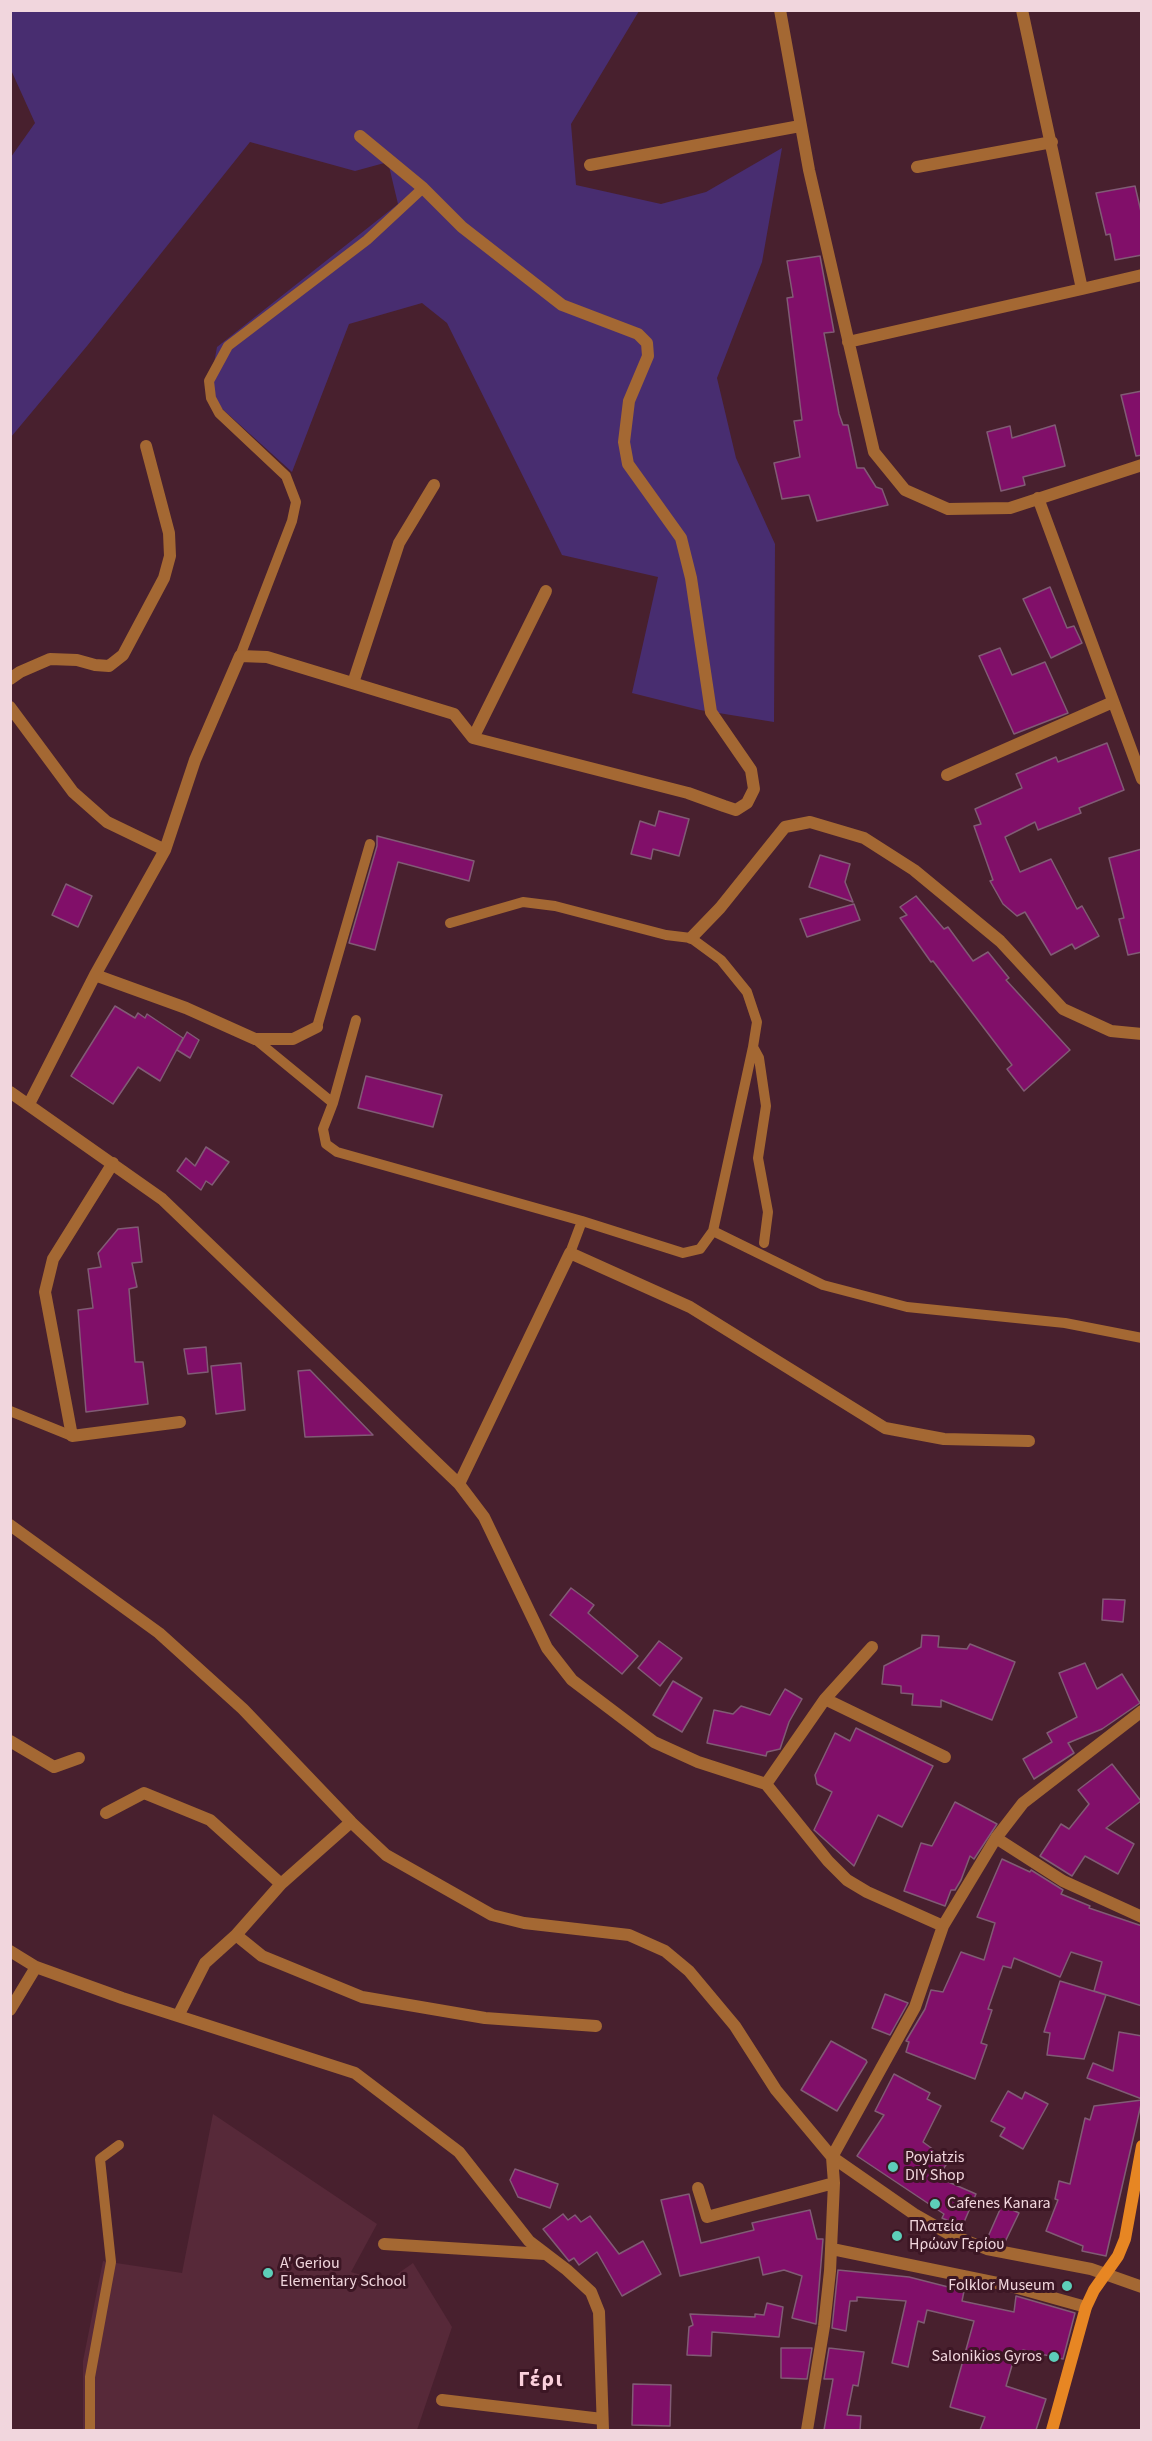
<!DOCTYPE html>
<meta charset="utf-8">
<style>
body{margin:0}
#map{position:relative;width:1152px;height:2441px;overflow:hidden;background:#48202e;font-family:"Source Sans 3",sans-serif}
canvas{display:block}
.frame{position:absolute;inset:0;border:12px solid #f1d6dd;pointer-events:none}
</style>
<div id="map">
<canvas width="1152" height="2441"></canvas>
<div class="frame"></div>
</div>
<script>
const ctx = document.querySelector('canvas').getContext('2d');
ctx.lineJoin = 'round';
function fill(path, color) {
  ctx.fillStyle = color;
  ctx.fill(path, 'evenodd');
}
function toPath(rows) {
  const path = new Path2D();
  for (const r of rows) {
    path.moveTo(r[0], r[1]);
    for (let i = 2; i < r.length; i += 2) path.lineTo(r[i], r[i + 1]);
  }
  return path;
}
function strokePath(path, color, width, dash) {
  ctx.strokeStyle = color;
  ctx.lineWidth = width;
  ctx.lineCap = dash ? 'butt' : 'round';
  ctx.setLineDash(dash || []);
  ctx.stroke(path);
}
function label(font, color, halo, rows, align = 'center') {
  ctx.font = font + ' "Source Sans 3",sans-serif';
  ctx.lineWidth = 6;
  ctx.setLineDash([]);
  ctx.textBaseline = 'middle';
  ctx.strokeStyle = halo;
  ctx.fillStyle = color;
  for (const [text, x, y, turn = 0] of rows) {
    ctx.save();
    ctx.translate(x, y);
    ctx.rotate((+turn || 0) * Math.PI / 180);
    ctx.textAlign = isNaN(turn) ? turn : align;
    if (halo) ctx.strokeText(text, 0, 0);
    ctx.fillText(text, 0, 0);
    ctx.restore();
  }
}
fill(toPath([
 [213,2114,377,2224,351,2272,386,2282,413,2263,452,2327,417,2430,83,2430,83,2361,103,2261,182,2273]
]), '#572939');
fill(toPath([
 [11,11,639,11,571,124,576,185,661,204,706,192,782,148,762,262,717,378,736,458,775,544,774,722,700,710,632,693,658,577,562,555,447,323,422,303,349,324,292,472,208,396,217,347,398,204,388,162,355,171,250,142,87,346,11,437,11,157,35,123,11,70]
]), '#482d70');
const building = toPath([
 [1135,186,1142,216,1142,255,1115,260,1110,234,1106,235,1096,193,1135,186],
 [820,256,834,332,824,333,839,414,843,425,848,425,857,468,864,468,876,487,882,489,888,505,817,521,809,495,782,499,774,463,800,457,794,421,802,420,787,298,793,297,787,261,820,256],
 [1142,391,1142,455,1136,456,1121,395,1142,391],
 [1055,425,1065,466,1023,477,1025,485,1001,491,987,432,1010,426,1012,438,1055,425],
 [1050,587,1067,628,1074,626,1082,643,1051,658,1023,599,1050,587],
 [1000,648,1012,675,1045,662,1068,713,1014,734,979,656,1000,648],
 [1107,743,1124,790,1079,808,1081,813,1038,830,1035,822,1005,837,1020,872,1051,859,1077,909,1082,906,1099,936,1075,949,1072,944,1051,955,1025,912,1017,916,1003,904,990,881,993,880,974,826,981,824,975,809,1022,788,1016,774,1056,757,1058,762,1107,743],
 [659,811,689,819,679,856,653,849,651,859,631,854,640,821,655,826,659,811],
 [377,836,474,861,469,881,398,862,375,950,349,943,377,846,377,836],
 [1142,849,1142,952,1128,955,1119,919,1124,918,1109,858,1142,849],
 [820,855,850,864,845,882,853,902,809,887,820,855],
 [66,884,92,896,78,927,52,915,66,884],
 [916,896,944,929,948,927,973,961,988,952,1009,978,1006,980,1070,1050,1024,1091,1007,1069,1012,1065,933,961,931,962,900,918,907,915,900,907,916,896],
 [854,904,860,920,807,937,800,919,854,904],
 [115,1006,135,1018,138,1013,145,1018,147,1014,183,1038,160,1081,138,1067,113,1104,71,1076,115,1006],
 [187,1032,199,1040,190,1058,177,1050,187,1032],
 [366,1076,442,1095,433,1127,358,1108,366,1076],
 [206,1147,229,1162,212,1185,206,1181,201,1190,177,1171,186,1158,195,1166,206,1147],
 [138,1227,142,1262,132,1263,137,1287,129,1289,135,1362,143,1362,148,1404,86,1412,78,1310,93,1308,88,1269,101,1267,98,1253,118,1229,138,1227],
 [206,1347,208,1372,188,1374,184,1349,206,1347],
 [241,1363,245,1410,216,1414,211,1366,241,1363],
 [310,1370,373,1435,305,1437,298,1371,310,1370],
 [571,1588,594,1605,588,1613,638,1656,622,1674,550,1615,571,1588],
 [1103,1599,1125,1600,1123,1622,1102,1620,1103,1599],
 [922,1635,939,1636,938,1647,967,1649,970,1644,1015,1662,992,1720,941,1700,941,1707,912,1705,913,1694,901,1693,901,1686,882,1684,884,1666,921,1647,922,1635],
 [659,1641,682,1658,660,1686,638,1668,659,1641],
 [1085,1663,1097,1689,1122,1674,1140,1703,1102,1729,1068,1743,1074,1753,1034,1779,1023,1759,1052,1742,1047,1733,1077,1717,1059,1673,1085,1663],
 [673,1681,702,1698,682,1732,653,1715,673,1681],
 [785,1689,802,1699,789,1722,780,1749,767,1752,766,1756,707,1743,714,1710,733,1714,741,1706,770,1715,785,1689],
 [856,1728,933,1766,902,1827,878,1815,854,1866,814,1830,832,1792,817,1784,815,1775,835,1733,850,1741,856,1728],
 [1112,1764,1141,1801,1106,1828,1134,1844,1118,1874,1085,1856,1072,1876,1040,1856,1061,1824,1069,1829,1089,1804,1078,1790,1112,1764],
 [955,1802,997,1824,974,1859,970,1856,961,1880,955,1890,951,1890,945,1906,904,1891,921,1843,932,1846,955,1802],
 [1002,1859,1030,1872,1031,1870,1063,1890,1061,1894,1090,1906,1089,1908,1142,1926,1142,2006,1094,1991,1102,1962,1071,1952,1060,1977,1014,1958,1011,1968,1003,1966,988,2009,992,2010,981,2043,987,2045,975,2079,906,2052,909,2042,906,2041,925,2009,931,1990,943,1992,961,1952,984,1960,995,1923,977,1917,1002,1859],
 [1060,1981,1106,1995,1084,2059,1047,2055,1050,2033,1044,2032,1060,1981],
 [885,1994,908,2003,890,2035,872,2028,885,1994],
 [1119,2032,1142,2036,1142,2099,1087,2078,1093,2063,1113,2071,1119,2032],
 [831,2041,866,2060,867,2062,837,2111,801,2090,831,2041],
 [894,2074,930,2093,927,2099,941,2106,923,2142,934,2150,931,2154,946,2165,937,2177,976,2194,962,2227,942,2218,944,2214,857,2156,884,2115,875,2111,894,2074],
 [1008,2091,1022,2099,1025,2092,1048,2104,1023,2149,1000,2136,1005,2128,991,2121,1008,2091],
 [1142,2100,1106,2256,1082,2251,1083,2246,1046,2231,1058,2200,1055,2199,1059,2181,1070,2184,1085,2118,1090,2120,1094,2106,1142,2100],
 [515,2169,558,2184,550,2208,518,2197,510,2180,515,2169],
 [689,2194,701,2243,754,2230,752,2223,810,2210,817,2239,823,2239,816,2324,792,2318,802,2276,784,2270,763,2275,759,2257,680,2276,661,2200,689,2194],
 [1002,2205,1019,2213,1004,2244,987,2239,1002,2205],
 [563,2214,568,2220,575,2215,581,2222,590,2216,619,2254,643,2241,661,2274,622,2296,597,2252,579,2265,574,2258,569,2261,543,2229,563,2214],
 [838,2270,909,2277,964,2291,962,2301,1014,2312,1016,2296,1075,2313,1063,2359,1023,2350,1021,2356,1015,2355,1006,2386,1046,2399,1036,2430,980,2430,985,2417,950,2407,974,2321,927,2310,924,2323,918,2321,908,2367,892,2363,906,2301,857,2297,857,2301,850,2301,846,2331,832,2328,838,2270],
 [767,2303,783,2307,779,2337,712,2332,711,2356,687,2355,689,2327,693,2325,690,2314,755,2317,755,2314,764,2315,767,2303],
 [781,2348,812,2348,807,2379,781,2378,781,2348],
 [829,2348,864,2352,858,2386,853,2385,847,2415,861,2416,860,2430,824,2430,833,2379,824,2379,829,2348],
 [633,2384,671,2385,670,2426,632,2425,633,2384]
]);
fill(building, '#810f69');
strokePath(building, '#815b75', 1.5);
strokePath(toPath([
 [240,656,292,521,296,502,286,476,219,413,211,398,209,381,228,346,367,240,423,188],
 [356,1020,333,1103,323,1129,326,1144,337,1152,582,1221,683,1253,700,1249,713,1231,753,1047,757,1022,747,992,721,960,691,938,666,935,555,906,523,902,450,923],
 [317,1027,370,844],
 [255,1039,333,1103],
 [753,1047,759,1058,766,1106,758,1158,768,1212,764,1243],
 [713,1231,823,1285,907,1307,1065,1323,1142,1338],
 [570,1253,582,1221],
 [10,1411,72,1436],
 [90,2430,90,2377,111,2262,100,2159,119,2145]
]), '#a46833', 10);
strokePath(toPath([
 [780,10,809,170,874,452,905,490,948,509,1010,508,1142,465],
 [1022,10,1082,289,1142,275],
 [590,165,800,126],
 [917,167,1052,142],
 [848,342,1082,289],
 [1038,498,1142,779],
 [10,679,20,672,50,659,77,660,95,665,109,666,123,655,164,578,170,556,169,533,146,446],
 [353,683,399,543,434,485],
 [10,707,73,792,107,822,165,850],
 [473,738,546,591],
 [947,775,1113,702],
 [691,938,720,908,785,827,810,822,864,838,914,870,1000,941,1063,1009,1111,1031,1142,1034],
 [95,975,186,1008,255,1039,293,1039,317,1027],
 [10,1092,162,1199,459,1484,484,1517,547,1648,572,1680,654,1742,698,1762,766,1784,828,1861,847,1880,867,1892,943,1926],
 [29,1104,95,975,165,850,195,760,240,656,267,657,454,714,473,738,688,793,724,806,736,810,747,803,754,789,751,770,711,712,691,578,681,538,628,464,624,442,629,401,648,356,647,343,638,334,562,305,462,227,423,188,360,136],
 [113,1163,53,1259,45,1292,72,1436,180,1422],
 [459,1484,570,1253,690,1307,885,1428,944,1439,1029,1441],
 [10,1525,159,1633,243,1709,351,1822,386,1855,492,1915,524,1923,629,1935,665,1951,689,1971,735,2026,776,2090,832,2157,914,2214,949,2234,987,2249,1091,2269,1142,2287],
 [825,1699,945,1757],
 [10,1741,54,1767,79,1758],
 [766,1784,825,1699,872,1647],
 [106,1813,144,1793,210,1820,281,1884],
 [996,1838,1063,1881,1142,1917],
 [236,1935,262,1956,362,1997,485,2018,596,2026],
 [10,1951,36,1967,122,1998,355,2073,459,2152,529,2241,567,2270,591,2292,599,2312,603,2430],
 [10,2010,36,1967],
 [179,2014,205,1963,236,1935,281,1884,351,1822],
 [832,2157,915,2007,943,1926,996,1838,1023,1803,1142,1711],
 [698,2188,707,2217,834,2183],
 [384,2244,545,2254],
 [832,2249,1007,2285,1086,2307],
 [442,2400,602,2419],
 [807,2430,824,2326,830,2271,834,2183,832,2157]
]), '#a46833', 12);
strokePath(toPath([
 [1052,2430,1086,2307,1094,2290,1118,2256,1125,2239,1142,2146]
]), '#e78623', 12);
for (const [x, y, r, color] of [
 [893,2167,6,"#5dceb9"],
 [935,2204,6,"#5dceb9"],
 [897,2236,6,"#5dceb9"],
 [268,2273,6,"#5dceb9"],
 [1067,2286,6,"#5dceb9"],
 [1054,2357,6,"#5dceb9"]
]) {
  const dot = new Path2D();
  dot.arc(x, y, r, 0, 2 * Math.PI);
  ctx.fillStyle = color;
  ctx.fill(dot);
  strokePath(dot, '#3c1624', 2);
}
label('16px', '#f1d6dd', '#3c1624', [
 ["Poyiatzis",905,2158],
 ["DIY Shop",905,2176],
 ["Cafenes Kanara",947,2204],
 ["Πλατεία",909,2227],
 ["Ηρώων Γερίου",909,2245],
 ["A' Geriou",280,2264],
 ["Elementary School",280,2282],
 ["Folklor Museum",1055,2286,"right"],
 ["Salonikios Gyros",1042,2357,"right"]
], 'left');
ctx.letterSpacing = '1.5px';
label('bold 22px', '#fbd0dc', '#3c1624', [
 ["Γέρι",541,2381]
]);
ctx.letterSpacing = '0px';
</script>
